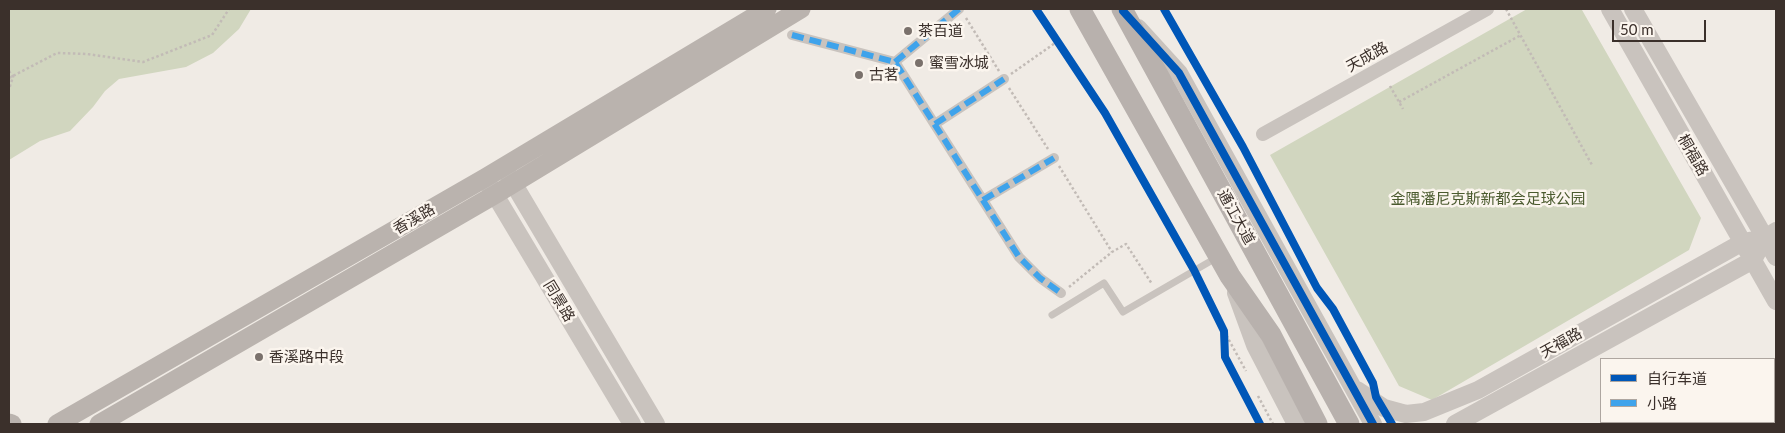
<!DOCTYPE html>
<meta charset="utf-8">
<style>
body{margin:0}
#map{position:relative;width:1785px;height:433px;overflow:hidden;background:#f0ebe5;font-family:Lato,"Noto Sans SC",sans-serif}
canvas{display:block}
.frame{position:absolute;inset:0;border:10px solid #3b302b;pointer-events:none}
.legend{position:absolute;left:1600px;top:358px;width:175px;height:65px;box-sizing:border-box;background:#fbf5ee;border:1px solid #aea6a0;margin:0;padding:6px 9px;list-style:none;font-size:15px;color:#3b302b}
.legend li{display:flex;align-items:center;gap:10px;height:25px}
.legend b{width:25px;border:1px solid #aea6a0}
.scale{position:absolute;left:1612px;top:20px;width:94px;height:22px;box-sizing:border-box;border:2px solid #3b302b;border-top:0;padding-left:6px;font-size:15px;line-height:18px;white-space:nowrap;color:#3b302b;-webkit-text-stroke:4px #fbf5ee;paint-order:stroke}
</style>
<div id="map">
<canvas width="1785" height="433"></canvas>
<div class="frame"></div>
<ul class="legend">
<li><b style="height:6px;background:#0057b8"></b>自行车道</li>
<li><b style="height:6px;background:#3fa3eb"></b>小路</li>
</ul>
<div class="scale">50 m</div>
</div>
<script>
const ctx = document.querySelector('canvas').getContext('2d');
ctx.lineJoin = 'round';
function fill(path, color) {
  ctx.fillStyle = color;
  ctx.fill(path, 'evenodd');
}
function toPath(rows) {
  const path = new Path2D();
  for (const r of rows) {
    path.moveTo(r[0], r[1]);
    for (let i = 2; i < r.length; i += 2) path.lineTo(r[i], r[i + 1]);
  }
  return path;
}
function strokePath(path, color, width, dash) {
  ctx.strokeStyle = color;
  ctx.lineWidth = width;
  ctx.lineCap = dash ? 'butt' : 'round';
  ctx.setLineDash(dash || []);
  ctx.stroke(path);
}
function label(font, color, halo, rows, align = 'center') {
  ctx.font = font + ' Lato,"Noto Sans SC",sans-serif';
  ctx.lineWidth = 5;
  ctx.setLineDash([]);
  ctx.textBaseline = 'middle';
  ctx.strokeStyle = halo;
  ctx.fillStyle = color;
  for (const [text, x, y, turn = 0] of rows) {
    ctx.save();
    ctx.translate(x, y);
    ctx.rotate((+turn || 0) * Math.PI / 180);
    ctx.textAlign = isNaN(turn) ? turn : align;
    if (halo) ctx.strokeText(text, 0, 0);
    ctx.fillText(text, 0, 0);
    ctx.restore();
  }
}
fill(toPath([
 [9,9,251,9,239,29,213,53,186,67,119,79,105,91,93,107,70,131,40,141,9,160],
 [1527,9,1582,10,1701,218,1689,250,1432,400,1399,386,1270,155]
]), '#d1d6bf');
strokePath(toPath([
 [1506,9,1592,165],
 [966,18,999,71],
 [9,71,13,77,9,89],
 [1011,74,1058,41],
 [9,78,57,53,87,54,143,62,212,35,229,9],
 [1390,86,1403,109],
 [1009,88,1048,149],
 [1399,102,1521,35],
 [1059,166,1112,252],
 [1069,287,1112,252,1126,244,1152,284],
 [1224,331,1246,371],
 [1258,396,1273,424]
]), '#c2bbb6', 2.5, [2.5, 2.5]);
strokePath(toPath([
 [1052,315,1104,283,1123,312,1216,258]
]), '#c9c3be', 7);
strokePath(toPath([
 [792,35,895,62,1019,257,1040,278,1061,293],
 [895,62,959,9],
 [935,124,1004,79],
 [983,200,1054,158]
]), '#c9c3be', 10);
strokePath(toPath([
 [1263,134,1487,9]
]), '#c9c3be', 14);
strokePath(toPath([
 [1610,9,1776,301],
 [1633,9,1776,257],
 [1138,28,1179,73,1373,424],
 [506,171,656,424],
 [485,178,632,424],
 [1236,293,1255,345,1296,424],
 [1357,390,1384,408,1406,414,1424,412,1478,390,1743,242,1765,238,1776,231],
 [1455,424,1753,260,1765,238]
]), '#c9c3be', 18);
strokePath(toPath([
 [9,423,12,424],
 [57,424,485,178,767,9],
 [99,424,496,194,801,9]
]), '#bab3ae', 19);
strokePath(toPath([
 [1080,9,1230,276,1271,335,1317,424],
 [1122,9,1349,424]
]), '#b8b1ad', 21);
strokePath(toPath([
 [792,35,895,62,1019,257,1040,278,1061,293],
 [895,62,959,9],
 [935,124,1004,79],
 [983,200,1054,158]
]), '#3fa3eb', 6, [12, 6]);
strokePath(toPath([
 [1036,9,1105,113,1194,270,1224,331,1225,357,1260,424],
 [1164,9,1243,147,1317,288,1333,309,1373,383,1376,397,1392,424],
 [1123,11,1179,73,1373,424]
]), '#0057b8', 8);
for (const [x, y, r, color] of [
 [908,31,5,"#7a716c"],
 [919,63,5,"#7a716c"],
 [859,75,5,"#7a716c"],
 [259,357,5,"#7a716c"]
]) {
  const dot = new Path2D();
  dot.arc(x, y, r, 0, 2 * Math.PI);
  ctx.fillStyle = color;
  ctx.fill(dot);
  strokePath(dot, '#fbf5ee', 2);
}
label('15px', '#3b302b', '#fbf5ee', [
 ["茶百道",918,31],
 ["蜜雪冰城",929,63],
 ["古茗",869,75],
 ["香溪路中段",269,357]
], 'left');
label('15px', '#3b302b', '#fbf5ee', [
 ["天成路",1367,57,-29],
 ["桐福路",1693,155,60],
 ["通江大道",1236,217,61],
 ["香溪路",414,219,-30],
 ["同景路",559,301,59],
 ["天福路",1561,343,-29]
]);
label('15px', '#4a5a2e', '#fbf5ee', [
 ["金隅潘尼克斯新都会足球公园",1488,199]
]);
</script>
